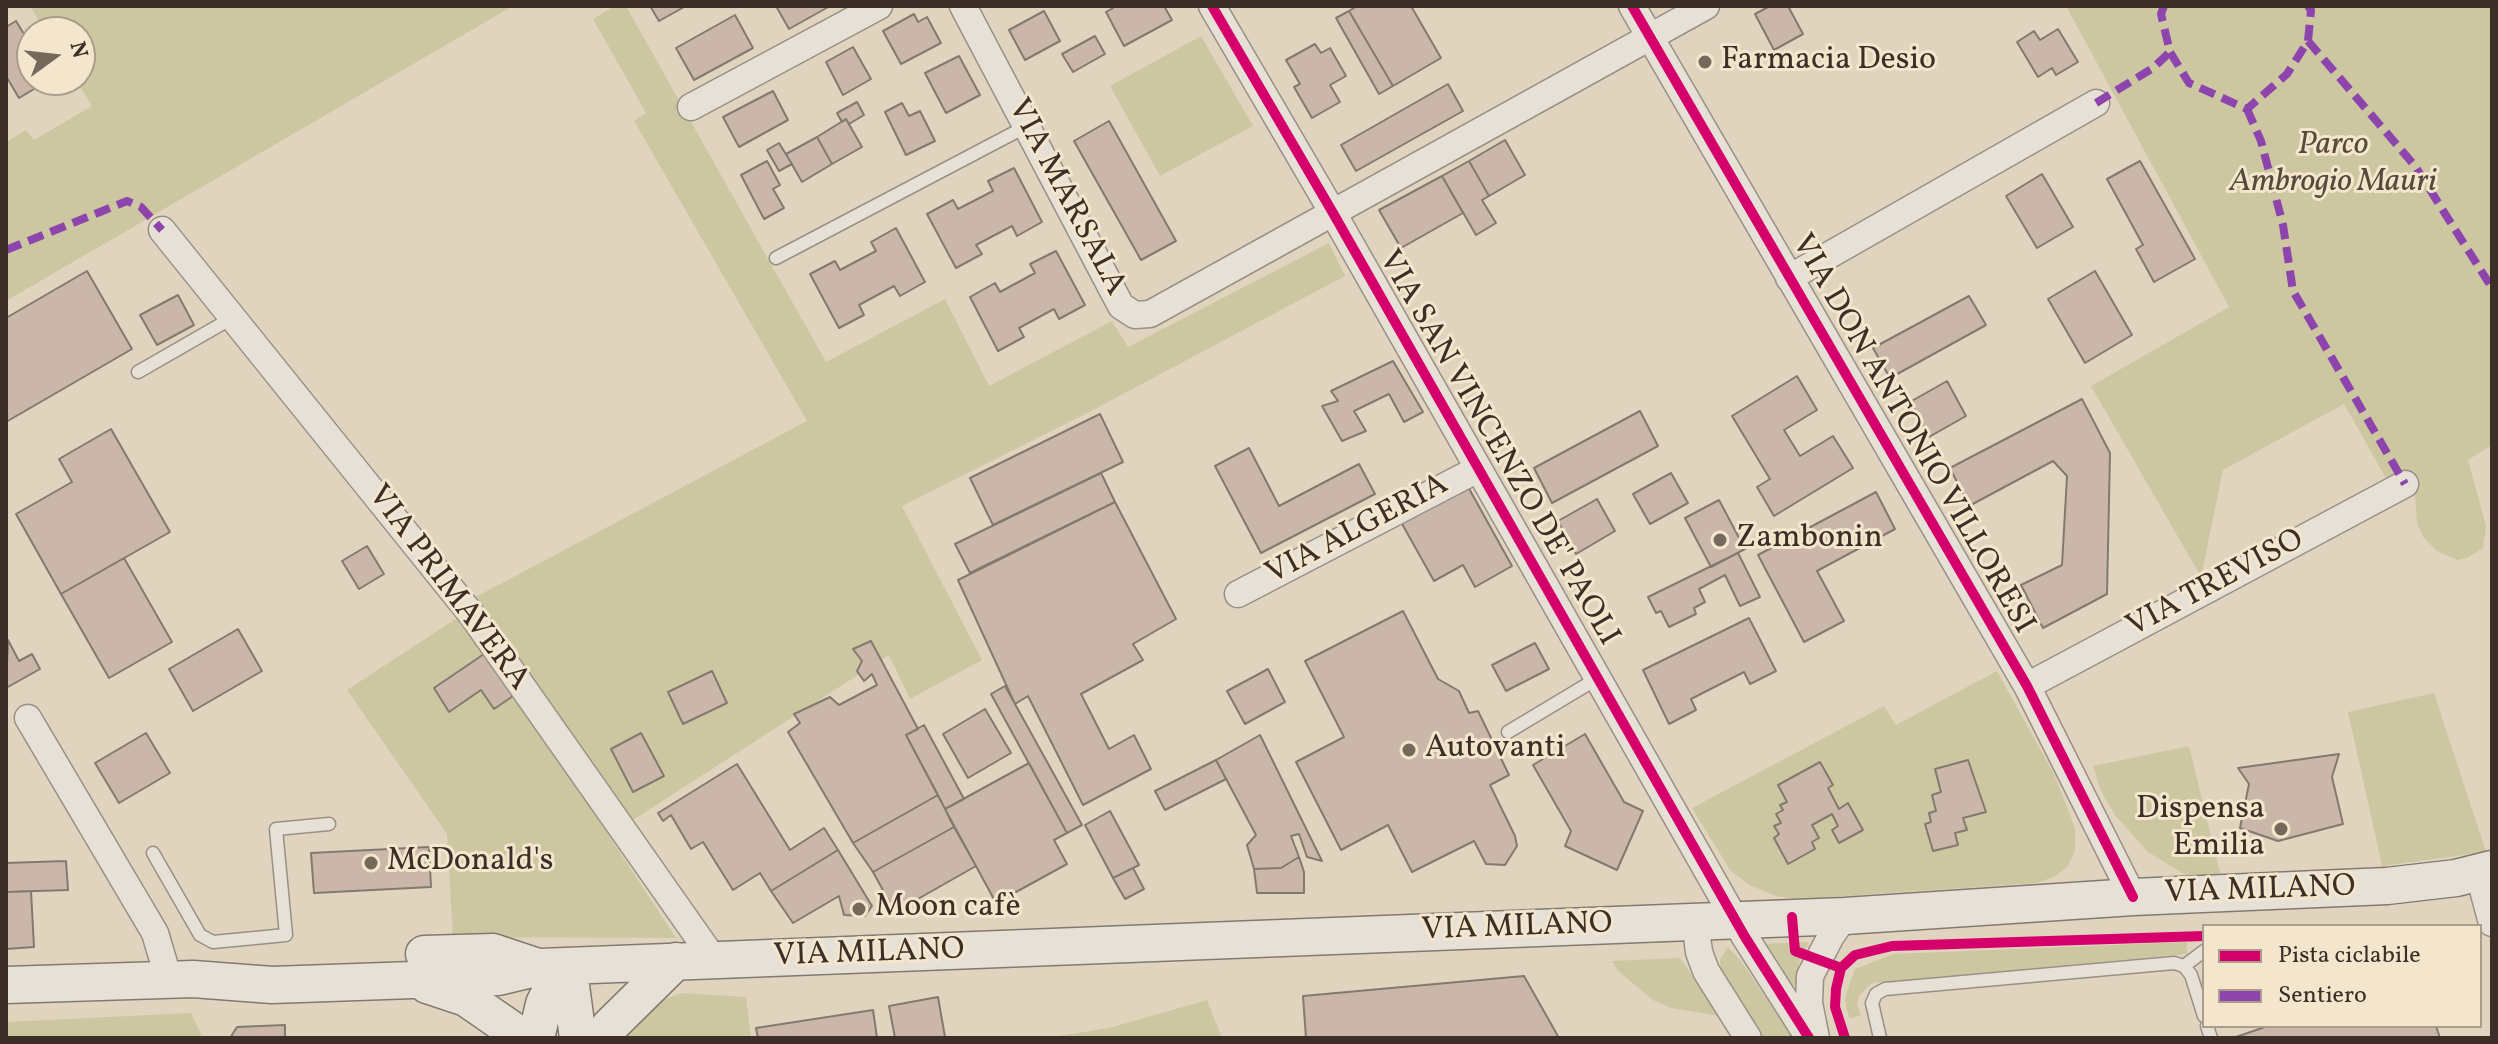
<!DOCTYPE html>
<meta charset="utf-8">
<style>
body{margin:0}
#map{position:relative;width:2498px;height:1044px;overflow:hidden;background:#e1d4bf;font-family:Vollkorn,serif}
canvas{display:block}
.frame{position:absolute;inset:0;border:8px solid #3b2f27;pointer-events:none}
.legend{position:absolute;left:2202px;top:924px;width:280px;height:104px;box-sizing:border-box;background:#f4e6cd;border:2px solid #aa9d8b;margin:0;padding:10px 14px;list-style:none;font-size:24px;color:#3b2f27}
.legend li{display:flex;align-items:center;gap:16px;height:40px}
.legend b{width:40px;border:2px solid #aa9d8b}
.north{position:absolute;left:16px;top:16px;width:80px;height:80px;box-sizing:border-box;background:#f4e6cd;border:2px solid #aa9d8b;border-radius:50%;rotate:75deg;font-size:22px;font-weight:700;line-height:32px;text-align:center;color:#3b2f27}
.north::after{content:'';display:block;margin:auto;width:28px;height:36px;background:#75695c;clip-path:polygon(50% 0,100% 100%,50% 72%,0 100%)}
</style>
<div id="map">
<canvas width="2498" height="1044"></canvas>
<div class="frame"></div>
<ul class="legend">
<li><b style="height:10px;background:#d6006c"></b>Pista ciclabile</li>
<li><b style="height:10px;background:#8e44ad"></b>Sentiero</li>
</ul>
<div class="north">N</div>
</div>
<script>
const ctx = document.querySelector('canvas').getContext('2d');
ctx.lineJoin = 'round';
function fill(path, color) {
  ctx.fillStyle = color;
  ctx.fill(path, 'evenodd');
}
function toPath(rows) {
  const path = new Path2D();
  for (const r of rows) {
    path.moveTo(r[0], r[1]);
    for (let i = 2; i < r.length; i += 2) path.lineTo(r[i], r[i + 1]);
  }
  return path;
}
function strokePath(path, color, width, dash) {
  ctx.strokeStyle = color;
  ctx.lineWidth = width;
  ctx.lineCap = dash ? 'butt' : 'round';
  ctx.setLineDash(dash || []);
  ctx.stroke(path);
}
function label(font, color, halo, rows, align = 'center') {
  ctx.font = font + ' Vollkorn,serif';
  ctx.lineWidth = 6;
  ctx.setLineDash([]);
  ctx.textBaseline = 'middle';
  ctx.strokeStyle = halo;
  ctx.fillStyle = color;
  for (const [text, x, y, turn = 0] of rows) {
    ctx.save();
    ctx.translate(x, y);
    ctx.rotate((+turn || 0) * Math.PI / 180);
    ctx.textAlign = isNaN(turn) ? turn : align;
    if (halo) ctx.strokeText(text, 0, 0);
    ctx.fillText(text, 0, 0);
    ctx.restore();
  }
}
fill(toPath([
 [30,6,513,6,6,301,6,142,26,130,34,140,92,106,76,80,80,80,80,32,46,32],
 [615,6,626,6,826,362,945,299,989,386,1112,321,1128,347,1329,243,1345,276,1091,411,902,506,982,660,910,699,889,655,633,820,472,599,807,421,634,121,646,113,593,19],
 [2066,6,2492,6,2492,445,2468,460,2486,526,2483,548,2467,558,2457,560,2437,551,2423,537,2417,523,2415,494,2400,503,2344,404,2223,470,2201,577,2091,386,2229,307],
 [1201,36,1253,126,1160,176,1110,86],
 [463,614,516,694,676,938,453,937,447,834,347,690],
 [1997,671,2054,774,2075,828,2075,851,2067,867,2054,877,2036,883,1798,899,1776,896,1749,885,1730,870,1692,808,1884,706,1896,725],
 [2434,693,2486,852,2382,866,2348,712],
 [2189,746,2221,877,2187,876,2148,852,2115,815,2100,789,2093,766],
 [1809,942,1799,963,1792,1000,1760,944],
 [2187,942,2187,954,1872,983,1859,996,1857,1004,1861,1015,1850,1019,1846,1007,1845,997,1855,969,1893,954],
 [1728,947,1741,961,1793,1038,1756,1038,1721,983,1720,959],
 [1680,958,1720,1016,1671,1008,1653,1000,1618,971,1612,961],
 [681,993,746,997,751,1038,626,1038,648,1006],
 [1207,1000,1222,1038,1045,1038,1109,1028],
 [191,1013,203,1038,6,1038,6,1022]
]), '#cdc7a1');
const building = toPath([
 [650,6,686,6,659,21,650,6],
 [776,6,830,6,789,29,776,6],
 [1112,6,1164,6,1172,20,1124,46,1106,12,1113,8,1112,6],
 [1357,6,1411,6,1441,58,1393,86,1349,11,1357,6],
 [1770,6,1788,6,1803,34,1774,50,1755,14,1770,6],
 [1044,11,1060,41,1025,60,1009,30,1044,11],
 [1349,11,1393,86,1379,94,1336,18,1349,11],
 [914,14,918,22,927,17,941,43,901,64,883,31,914,14],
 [735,15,753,48,694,80,676,48,735,15],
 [16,21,32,47,32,80,49,80,19,98,6,76,6,27,16,21],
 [2058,29,2078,62,2056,75,2052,68,2038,77,2017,42,2034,31,2040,40,2058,29],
 [1095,36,1105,54,1073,72,1062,54,1095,36],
 [1315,44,1321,53,1330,48,1346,76,1330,85,1340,102,1312,118,1294,87,1300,84,1286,60,1315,44],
 [853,47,871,79,843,95,826,62,853,47],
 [959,56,980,95,946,113,925,73,959,56],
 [1448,84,1463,111,1356,171,1341,145,1448,84],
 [773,91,788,120,739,147,723,117,773,91],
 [857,102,864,115,849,124,846,119,842,122,837,113,857,102],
 [902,103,909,116,920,111,935,141,906,155,885,112,902,103],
 [846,119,862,147,832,164,817,137,846,119],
 [1109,121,1176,241,1141,260,1074,141,1109,121],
 [817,137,832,164,802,182,786,154,817,137],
 [1505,140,1525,175,1489,196,1469,161,1505,140],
 [779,143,792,164,779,171,767,150,779,143],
 [767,161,780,185,773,189,784,208,764,219,741,175,767,161],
 [1469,161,1489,196,1482,200,1496,223,1476,235,1442,176,1469,161],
 [2140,161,2195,259,2154,282,2136,249,2143,245,2107,179,2140,161],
 [1014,168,1042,222,1017,236,1012,226,976,245,982,254,956,268,927,214,953,200,958,209,993,191,988,181,1014,168],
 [2042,174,2073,227,2037,248,2006,196,2042,174],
 [1442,176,1463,213,1401,248,1379,210,1442,176],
 [896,228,925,282,900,296,894,286,859,305,864,315,839,328,810,274,835,261,840,270,876,251,871,242,896,228],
 [1056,251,1085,305,1059,319,1054,309,1019,328,1024,337,998,351,970,297,995,283,1000,292,1035,273,1030,264,1056,251],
 [87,271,132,349,6,422,6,318,87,271],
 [2095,271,2132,335,2085,363,2048,299,2095,271],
 [178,295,194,325,157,345,140,315,178,295],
 [1969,296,1986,325,1890,378,1873,348,1969,296],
 [1393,361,1423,412,1404,422,1389,394,1354,411,1366,431,1342,441,1322,406,1338,401,1331,391,1393,361],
 [1797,376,1817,410,1784,430,1800,456,1833,436,1853,468,1774,516,1757,487,1770,479,1732,416,1797,376],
 [1947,381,1966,416,1929,437,1910,402,1947,381],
 [2082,399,2110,453,2107,594,2043,628,2021,585,2062,565,2067,476,2053,461,1969,506,1950,468,2082,399],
 [1640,411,1658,446,1552,503,1534,468,1640,411],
 [1100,414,1123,462,993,525,970,478,1100,414],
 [111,429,170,532,61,594,16,514,72,482,59,459,111,429],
 [1249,448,1279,506,1359,464,1375,494,1261,553,1215,466,1249,448],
 [1101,473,1115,502,970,573,955,544,1101,473],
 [1671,473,1688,503,1650,524,1633,494,1671,473],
 [1467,485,1512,566,1475,587,1463,565,1434,581,1401,522,1467,485],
 [1876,492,1895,529,1817,571,1844,621,1804,642,1758,555,1876,492],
 [1597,499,1615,531,1576,554,1558,521,1597,499],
 [1719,500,1745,549,1711,567,1685,518,1719,500],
 [1115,502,1176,619,1133,644,1143,660,1081,694,1109,749,1134,735,1151,769,1083,805,1028,696,1015,704,958,580,1115,502],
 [367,546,384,574,359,589,342,561,367,546],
 [1738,553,1760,597,1740,606,1725,575,1699,589,1705,602,1694,608,1696,614,1669,627,1661,611,1656,613,1648,597,1738,553],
 [124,558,172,642,109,678,61,594,124,558],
 [1403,611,1438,679,1459,691,1469,713,1478,711,1509,775,1490,785,1515,836,1517,846,1505,865,1486,864,1474,841,1412,872,1388,825,1341,850,1296,762,1344,737,1305,661,1403,611],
 [1749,618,1776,671,1750,684,1744,672,1691,699,1696,710,1669,724,1643,670,1749,618],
 [238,629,262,671,193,711,169,669,238,629],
 [8,640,19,661,32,654,40,669,6,688,8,640],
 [871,641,918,729,906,735,938,795,853,843,788,732,800,723,794,714,830,697,839,705,877,685,872,674,864,681,857,671,862,661,853,649,871,641],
 [1535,643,1549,669,1506,691,1492,665,1535,643],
 [487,652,516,694,494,709,481,690,449,712,434,688,487,652],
 [1268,669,1285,702,1245,724,1227,691,1268,669],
 [712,671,727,703,683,724,668,692,712,671],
 [1005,686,1082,825,1067,833,991,694,1005,686],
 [985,709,1011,753,968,778,943,734,985,709],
 [924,725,964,799,945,809,906,735,924,725],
 [146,733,170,773,119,803,95,763,146,733],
 [641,733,664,776,633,792,611,749,641,733],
 [1585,734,1624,802,1643,811,1617,870,1565,846,1571,831,1533,765,1585,734],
 [1260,735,1322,861,1307,857,1299,834,1291,836,1299,857,1281,868,1254,869,1247,845,1256,835,1216,760,1260,735],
 [2339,754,2332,777,2343,824,2278,841,2240,828,2249,784,2238,768,2339,754],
 [1216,760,1226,779,1165,810,1155,791,1216,760],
 [1968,760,1986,812,1963,818,1967,830,1955,833,1958,845,1933,851,1925,824,1931,822,1929,813,1936,811,1932,795,1941,792,1935,769,1968,760],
 [1820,762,1833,785,1828,788,1839,809,1848,803,1863,830,1839,843,1832,830,1838,826,1832,814,1812,825,1819,838,1812,842,1815,849,1788,864,1774,838,1779,834,1774,826,1781,823,1776,814,1783,810,1780,805,1787,802,1778,785,1820,762],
 [1029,763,1067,833,1054,840,1067,864,996,903,945,809,1029,763],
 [737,764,790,850,824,828,838,850,771,891,760,873,733,890,703,842,691,849,671,815,663,821,658,813,737,764],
 [938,795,954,827,873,872,853,843,938,795],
 [1110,811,1139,865,1113,878,1085,825,1110,811],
 [954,827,976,866,895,912,873,872,954,827],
 [429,847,431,887,314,893,311,853,429,847],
 [838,850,872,906,865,916,844,915,839,896,793,923,771,891,838,850],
 [1299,857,1304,872,1304,893,1257,893,1254,869,1281,868,1299,857],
 [66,861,68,890,6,892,6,863,66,861],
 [1133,868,1144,889,1125,899,1113,878,1133,868],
 [31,891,34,947,6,949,6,892,31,891],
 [1524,976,1559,1038,1306,1038,1303,996,1524,976],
 [938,997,945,1037,895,1038,889,1006,938,997],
 [873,1010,877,1038,758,1038,756,1028,873,1010],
 [285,1025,285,1038,230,1038,237,1027,285,1025],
 [2268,1026,2436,1026,2440,1038,2233,1038,2268,1026]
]);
fill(building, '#cab7a9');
strokePath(building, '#827a6f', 2);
const service = toPath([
 [776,258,1027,126],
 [138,372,232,318],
 [1508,732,1598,678],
 [153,853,200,935,213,942,286,935,276,829,329,824],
 [2184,966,2204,951],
 [2207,1026,2211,1038],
 [1880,1038,1872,1003,1876,994,1885,989,2174,963,2184,966,2191,975,2204,1016]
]);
const minor = toPath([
 [963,6,1121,306,1135,315,1150,314,1706,6],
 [1212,6,1333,213,1745,937,1809,1038],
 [1632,6,2027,686,2133,897],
 [691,107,879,6],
 [162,230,472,615,715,961],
 [1789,278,2096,103],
 [1238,594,1478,469],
 [2027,686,2405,484],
 [28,718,155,933,169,980],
 [2482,886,2492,923],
 [1695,921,1699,952,1706,971,1748,1038],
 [1816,1038,1809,1003,1810,976,1831,936,1845,916]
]);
const secondary = toPath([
 [424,954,493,952,538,967],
 [562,968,571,986,578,1038],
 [6,985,193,979,272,985,498,977,540,967,1845,916,2133,897,2387,886,2456,878,2492,869],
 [427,985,466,998,524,1038],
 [536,1038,544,1004,562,968],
 [603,1038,609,1027,676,961]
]);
strokePath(service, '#999084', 15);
strokePath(minor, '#999084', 29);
strokePath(secondary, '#827a6f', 39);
strokePath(service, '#e6e0d6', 12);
strokePath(minor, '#e6e0d6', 26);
strokePath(secondary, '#e6e0d6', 36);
strokePath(toPath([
 [2164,6,2161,14,2170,52,2189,83,2247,109,2287,74,2308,41,2311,10,2308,6],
 [2308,41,2415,166,2492,288],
 [2096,103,2153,68,2170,52],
 [2247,109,2261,141,2283,225,2293,291,2405,484],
 [6,250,127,201,141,207,162,230]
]), '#8e44ad', 8, [16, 8]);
strokePath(toPath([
 [1212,6,1333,213,1745,937,1809,1038],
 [1632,6,2027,686,2133,897],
 [1792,917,1795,951,1841,968,1836,989,1835,1007,1845,1038],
 [1841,968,1855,955,1892,946,2204,936]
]), '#d6006c', 10);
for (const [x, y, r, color] of [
 [1705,62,8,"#75695c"],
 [1720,540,8,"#75695c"],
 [1409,750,8,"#75695c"],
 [2281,829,8,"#75695c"],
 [371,863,8,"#75695c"],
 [859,909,8,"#75695c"]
]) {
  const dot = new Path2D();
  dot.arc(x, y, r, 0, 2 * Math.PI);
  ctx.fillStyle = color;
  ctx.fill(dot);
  strokePath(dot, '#f4e6cd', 3);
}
label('32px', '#3b2f27', '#f4e6cd', [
 ["Farmacia Desio",1721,62],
 ["Zambonin",1736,540],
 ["Autovanti",1425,750],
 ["Dispensa",2265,811,"right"],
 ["Emilia",2265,848,"right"],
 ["McDonald's",387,863],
 ["Moon cafè",875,909]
], 'left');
label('italic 32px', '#554b3b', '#f4e6cd', [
 ["Parco",2333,147],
 ["Ambrogio Mauri",2333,184]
]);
label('32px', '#3b2f27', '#f4e6cd', [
 ["VIA MARSALA",1065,198,62],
 ["VIA DON ANTONIO VILLORESI",1911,435,60],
 ["VIA SAN VINCENZO DE' PAOLI",1497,449,60],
 ["VIA ALGERIA",1358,531,-28],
 ["VIA TREVISO",2216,585,-28],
 ["VIA PRIMAVERA",447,589,53],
 ["VIA MILANO",2260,892,-2],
 ["VIA MILANO",1517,929,-2],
 ["VIA MILANO",869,955,-2]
]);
</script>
